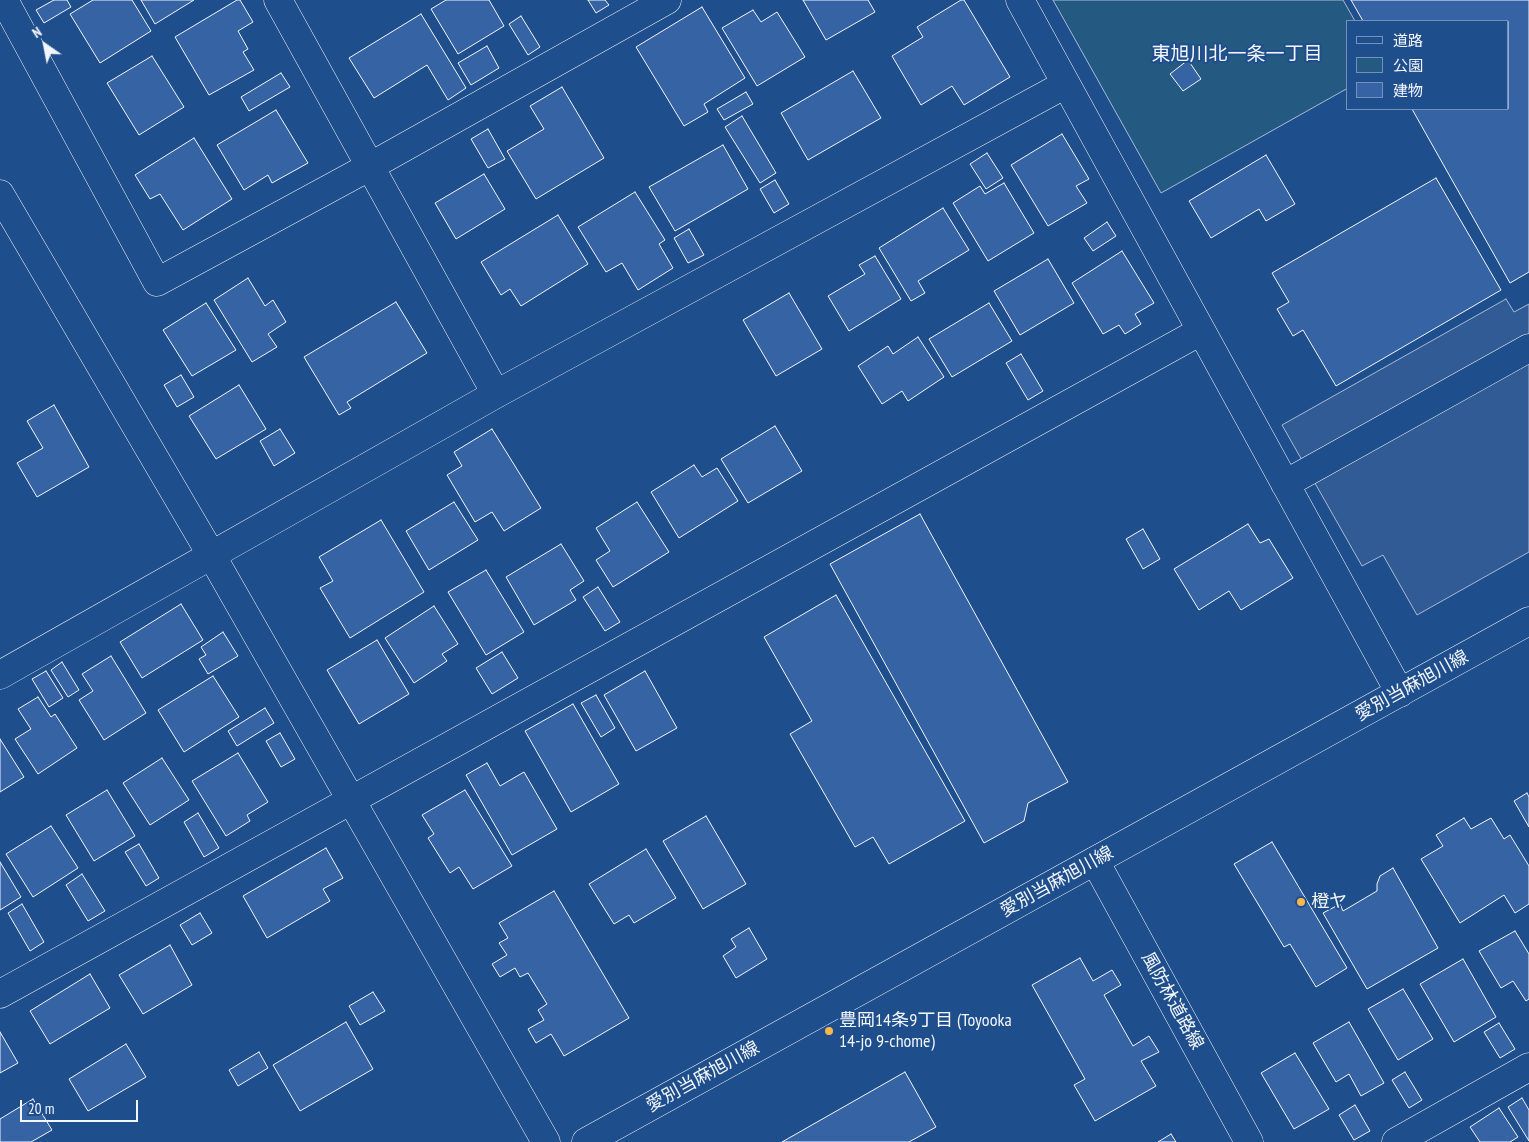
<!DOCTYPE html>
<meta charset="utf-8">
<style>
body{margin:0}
#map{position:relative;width:1529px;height:1142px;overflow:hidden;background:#1f4e8c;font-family:"PT Sans Narrow","Noto Sans JP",sans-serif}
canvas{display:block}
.legend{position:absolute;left:1346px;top:20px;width:162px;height:90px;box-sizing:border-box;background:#1f4e8c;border:1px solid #7391ba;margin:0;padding:6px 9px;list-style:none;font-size:15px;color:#f2f6ff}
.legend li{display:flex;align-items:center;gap:10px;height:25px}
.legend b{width:25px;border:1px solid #7391ba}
.north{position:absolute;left:20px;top:20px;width:50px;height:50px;-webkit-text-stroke:4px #1f4e8c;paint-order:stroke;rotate:327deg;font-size:14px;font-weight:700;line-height:20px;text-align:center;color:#f2f6ff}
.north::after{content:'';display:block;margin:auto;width:18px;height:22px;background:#f2f6ff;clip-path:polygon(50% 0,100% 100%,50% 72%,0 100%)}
.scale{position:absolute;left:20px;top:1100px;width:118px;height:22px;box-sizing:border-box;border:2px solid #f2f6ff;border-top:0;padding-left:6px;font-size:15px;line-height:18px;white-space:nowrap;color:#f2f6ff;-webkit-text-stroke:4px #1f4e8c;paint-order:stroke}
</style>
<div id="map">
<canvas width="1529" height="1142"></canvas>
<ul class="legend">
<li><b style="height:6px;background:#1f4e8c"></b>道路</li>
<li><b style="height:14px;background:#245a82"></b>公園</li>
<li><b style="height:14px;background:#3563a3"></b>建物</li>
</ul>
<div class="north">N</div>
<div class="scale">20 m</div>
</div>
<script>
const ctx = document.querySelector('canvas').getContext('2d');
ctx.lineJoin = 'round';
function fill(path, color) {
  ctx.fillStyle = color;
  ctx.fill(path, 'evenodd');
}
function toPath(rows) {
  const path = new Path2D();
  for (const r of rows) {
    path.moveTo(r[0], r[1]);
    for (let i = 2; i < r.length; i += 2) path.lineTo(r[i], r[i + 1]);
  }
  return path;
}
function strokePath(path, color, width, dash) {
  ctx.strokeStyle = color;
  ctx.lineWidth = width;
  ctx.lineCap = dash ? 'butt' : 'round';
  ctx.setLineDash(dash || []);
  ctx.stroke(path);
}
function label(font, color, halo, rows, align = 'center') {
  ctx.font = font + ' "PT Sans Narrow","Noto Sans JP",sans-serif';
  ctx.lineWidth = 4;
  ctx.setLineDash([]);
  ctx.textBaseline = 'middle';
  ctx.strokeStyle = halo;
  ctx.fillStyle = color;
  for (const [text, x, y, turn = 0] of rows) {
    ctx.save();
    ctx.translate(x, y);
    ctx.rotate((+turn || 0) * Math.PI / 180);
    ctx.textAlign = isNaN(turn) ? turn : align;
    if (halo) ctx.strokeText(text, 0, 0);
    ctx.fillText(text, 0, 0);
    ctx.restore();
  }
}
const green = toPath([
 [1053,0,1343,0,1355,21,1348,21,1348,88,1161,193,1053,0]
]);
fill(green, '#245a82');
strokePath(green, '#a8bbd7', 1);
const parking = toPath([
 [1506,299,1514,312,1529,304,1529,552,1417,615,1383,555,1362,566,1282,425,1506,299]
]);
fill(parking, '#305b95');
strokePath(parking, '#a8bbd7', 1);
const building = toPath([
 [54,0,67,0,71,7,44,23,36,10,54,0],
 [93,0,132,0,151,31,100,63,70,14,93,0],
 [141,0,194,0,155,24,141,0],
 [237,0,240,0,253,22,238,31,248,49,243,52,254,70,209,95,175,37,237,0],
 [446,0,489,0,504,26,458,54,431,9,446,0],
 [588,0,605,0,609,5,596,13,588,0],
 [803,0,868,0,875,12,826,40,803,0],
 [961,0,964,0,1010,77,964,105,952,86,921,105,892,56,923,37,917,27,961,0],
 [1351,0,1529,0,1529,272,1510,283,1412,109,1508,109,1508,21,1363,21,1351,0],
 [702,7,745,78,704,104,708,112,684,126,636,47,702,7],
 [753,10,761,22,777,12,805,57,757,86,722,28,753,10],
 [421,14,466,88,448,100,427,65,374,98,349,58,421,14],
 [521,16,540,47,528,55,509,24,521,16],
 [487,46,499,68,471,85,458,63,487,46],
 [152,56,184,107,139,135,107,83,152,56],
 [1188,60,1201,79,1183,91,1170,74,1188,60],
 [853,71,881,118,808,160,781,113,853,71],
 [281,73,290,87,249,111,241,97,281,73],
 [562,87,604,158,536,199,507,151,544,129,530,106,562,87],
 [746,92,753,104,724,120,717,109,746,92],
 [276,110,308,163,272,183,268,175,244,190,217,145,276,110],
 [742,116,776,173,760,183,725,127,742,116],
 [488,129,505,159,488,168,471,139,488,129],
 [1062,134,1089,179,1076,186,1087,203,1048,226,1011,165,1062,134],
 [194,138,232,199,183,230,160,194,150,199,135,175,194,138],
 [723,145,748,189,675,231,649,187,723,145],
 [987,153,1003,178,986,189,970,164,987,153],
 [1266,155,1295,204,1266,221,1259,209,1211,238,1189,201,1266,155],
 [484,174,505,209,456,239,435,203,484,174],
 [1436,178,1501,290,1336,386,1303,330,1293,336,1277,309,1289,302,1272,273,1436,178],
 [775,180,789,204,774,213,760,189,775,180],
 [1004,183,1034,233,988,261,953,203,980,186,985,194,1004,183],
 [635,192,665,240,659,244,673,268,638,290,622,263,606,272,578,227,635,192],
 [943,208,969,250,918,281,925,293,911,301,879,248,943,208],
 [558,215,588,264,521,306,510,289,501,295,481,262,558,215],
 [1107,222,1116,236,1093,251,1084,238,1107,222],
 [689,229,704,255,688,263,674,238,689,229],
 [1122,251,1154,303,1135,314,1141,324,1125,334,1119,325,1103,334,1072,283,1122,251],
 [875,256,901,299,849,331,828,296,865,274,859,265,875,256],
 [1048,259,1074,303,1020,335,994,291,1048,259],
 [248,278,265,306,273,300,286,322,268,334,277,347,252,362,214,300,248,278],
 [789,293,822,349,776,376,743,320,789,293],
 [396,302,427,353,347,402,351,408,339,415,304,357,396,302],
 [206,303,236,350,192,376,163,330,206,303],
 [989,303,1012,341,952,377,929,339,989,303],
 [918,337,944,377,908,401,902,391,882,404,858,366,888,346,893,354,918,337],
 [1021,354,1043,391,1028,400,1006,363,1021,354],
 [181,375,194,397,177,407,164,385,181,375],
 [239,385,266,429,216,459,189,416,239,385],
 [54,405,89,467,37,497,17,463,43,448,27,421,54,405],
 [775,426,802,471,748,503,721,459,775,426],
 [280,429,295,453,274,466,260,441,280,429],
 [492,429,541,508,504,531,492,512,475,522,447,475,462,466,454,452,492,429],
 [694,465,702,477,717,468,738,501,679,538,651,492,694,465],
 [454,502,478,540,429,570,406,531,454,502],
 [637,502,669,552,613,587,596,560,610,551,596,528,637,502],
 [920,514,1068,782,1028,803,1024,821,984,843,830,564,920,514],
 [381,520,424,592,350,638,320,588,333,581,319,557,381,520],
 [1248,524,1260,543,1269,539,1293,578,1241,610,1229,591,1199,610,1174,569,1248,524],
 [1143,529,1160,559,1143,569,1126,539,1143,529],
 [561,544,584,581,570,590,576,600,534,625,506,577,561,544],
 [486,570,524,632,486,655,448,592,486,570],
 [598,587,620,622,605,631,583,597,598,587],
 [836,595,965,821,889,864,873,837,855,847,790,734,812,721,764,637,836,595],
 [181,604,203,640,142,678,120,642,181,604],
 [434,606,458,644,442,654,447,661,414,683,385,638,434,606],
 [223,632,238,656,208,674,199,659,206,655,201,647,223,632],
 [377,640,409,694,359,724,327,670,377,640],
 [502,652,518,678,492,694,476,668,502,652],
 [111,656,146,713,104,740,79,700,93,691,82,674,111,656],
 [62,662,79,690,68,697,51,670,62,662],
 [46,671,63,698,49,707,32,679,46,671],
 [645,671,677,728,636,751,604,695,645,671],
 [213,676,239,717,184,752,158,710,213,676],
 [596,695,615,728,601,737,581,703,596,695],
 [38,697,51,717,55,714,77,748,38,774,15,739,31,729,18,709,38,697],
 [573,704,619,784,571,812,525,731,573,704],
 [265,708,274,723,237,746,228,731,265,708],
 [280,733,295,759,281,767,266,741,280,733],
 [0,739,24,777,0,792,0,739],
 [238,753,268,802,247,815,250,821,226,836,192,781,238,753],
 [162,758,189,800,150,825,123,783,162,758],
 [487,763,500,786,524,772,557,829,512,855,466,775,487,763],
 [107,790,135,836,94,861,66,815,107,790],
 [465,790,512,866,473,889,459,867,450,873,428,838,434,834,422,815,465,790],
 [1527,793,1529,797,1529,827,1514,801,1527,793],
 [198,813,219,848,204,857,184,822,198,813],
 [706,816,746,884,703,909,663,841,706,816],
 [1464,818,1471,829,1491,818,1504,839,1510,835,1529,866,1529,904,1515,913,1504,895,1460,923,1421,859,1443,846,1436,835,1464,818],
 [51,826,78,868,33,897,6,854,51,826],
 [1272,842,1347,968,1316,987,1290,944,1284,947,1234,864,1272,842],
 [139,844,159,878,146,886,125,852,139,844],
 [326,848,343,878,323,889,330,901,267,938,243,896,326,848],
 [646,849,676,898,634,923,629,915,614,924,589,884,646,849],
 [0,862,21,897,0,910,0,862],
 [1393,868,1438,948,1367,989,1323,913,1340,904,1343,911,1377,891,1377,884,1380,876,1393,868],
 [82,874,105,911,88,921,66,885,82,874],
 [554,891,629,1018,564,1056,551,1034,536,1043,528,1029,544,1020,538,1010,547,1004,528,973,520,977,515,968,500,977,492,964,507,955,499,943,508,938,499,923,554,891],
 [22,904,44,942,30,951,8,913,22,904],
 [200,913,212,933,192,945,180,925,200,913],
 [749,928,767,959,736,978,723,956,736,947,731,939,749,928],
 [1515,931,1529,954,1529,999,1526,1001,1513,981,1501,988,1479,951,1515,931],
 [170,945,192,985,143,1014,119,975,170,945],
 [1080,958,1093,981,1112,970,1121,985,1104,995,1133,1046,1149,1036,1159,1052,1141,1061,1156,1086,1095,1121,1074,1085,1085,1079,1032,985,1080,958],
 [1463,959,1496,1017,1454,1042,1420,984,1463,959],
 [90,974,110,1008,50,1044,30,1011,90,974],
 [1403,989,1433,1039,1398,1060,1368,1009,1403,989],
 [373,992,385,1011,360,1025,349,1006,373,992],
 [346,1022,373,1069,300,1111,273,1065,346,1022],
 [1349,1022,1384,1083,1361,1096,1349,1074,1336,1082,1313,1043,1349,1022],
 [1499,1023,1515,1049,1500,1058,1484,1032,1499,1023],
 [0,1032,18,1063,0,1073,0,1032],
 [126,1044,146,1077,88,1111,69,1079,126,1044],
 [259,1052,268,1068,238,1086,229,1070,259,1052],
 [1295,1053,1329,1109,1294,1129,1261,1073,1295,1053],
 [905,1072,936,1127,909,1142,782,1142,905,1072],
 [1405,1072,1422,1100,1409,1108,1392,1080,1405,1072],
 [1522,1098,1529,1110,1529,1141,1508,1107,1522,1098],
 [33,1099,52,1130,31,1142,0,1142,0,1119,33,1099],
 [1355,1105,1370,1131,1354,1140,1339,1115,1355,1105],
 [1499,1108,1518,1137,1510,1142,1480,1142,1470,1127,1499,1108],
 [1171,1134,1176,1142,1158,1142,1171,1134]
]);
fill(building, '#3563a3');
strokePath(building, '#f2f6ff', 1);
const minor = toPath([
 [4,0,157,282,369,167,667,0],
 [278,0,496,394],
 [1020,0,1400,693],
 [0,194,212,556,546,1142],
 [1285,484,1529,348],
 [0,675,496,394,1066,84],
 [1095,861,1249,1142],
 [0,994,1201,331],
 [1396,1142,1529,1067]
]);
const major = toPath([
 [586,1142,1529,621]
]);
strokePath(minor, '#f2f6ff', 29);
strokePath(major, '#f2f6ff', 29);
strokePath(minor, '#1f4e8c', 28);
strokePath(major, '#1f4e8c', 28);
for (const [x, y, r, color] of [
 [1301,902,5,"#ffb74d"],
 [829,1031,5,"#ffb74d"]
]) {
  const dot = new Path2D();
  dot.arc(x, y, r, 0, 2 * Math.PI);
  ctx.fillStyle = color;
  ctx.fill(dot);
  strokePath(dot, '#1f4e8c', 2);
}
label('18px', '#f2f6ff', '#1f4e8c', [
 ["愛別当麻旭川線",1412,686,-29],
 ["愛別当麻旭川線",1057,882,-29],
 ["風防林道路線",1172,1001,61],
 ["愛別当麻旭川線",703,1077,-29]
]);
label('18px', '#f2f6ff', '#1f4e8c', [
 ["橙ヤ",1311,902],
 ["豊岡14条9丁目 (Toyooka",839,1021],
 ["14-jo 9-chome)",839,1042]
], 'left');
label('19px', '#f2f6ff', '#1f4e8c', [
 ["東旭川北一条一丁目",1237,55]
]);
</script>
